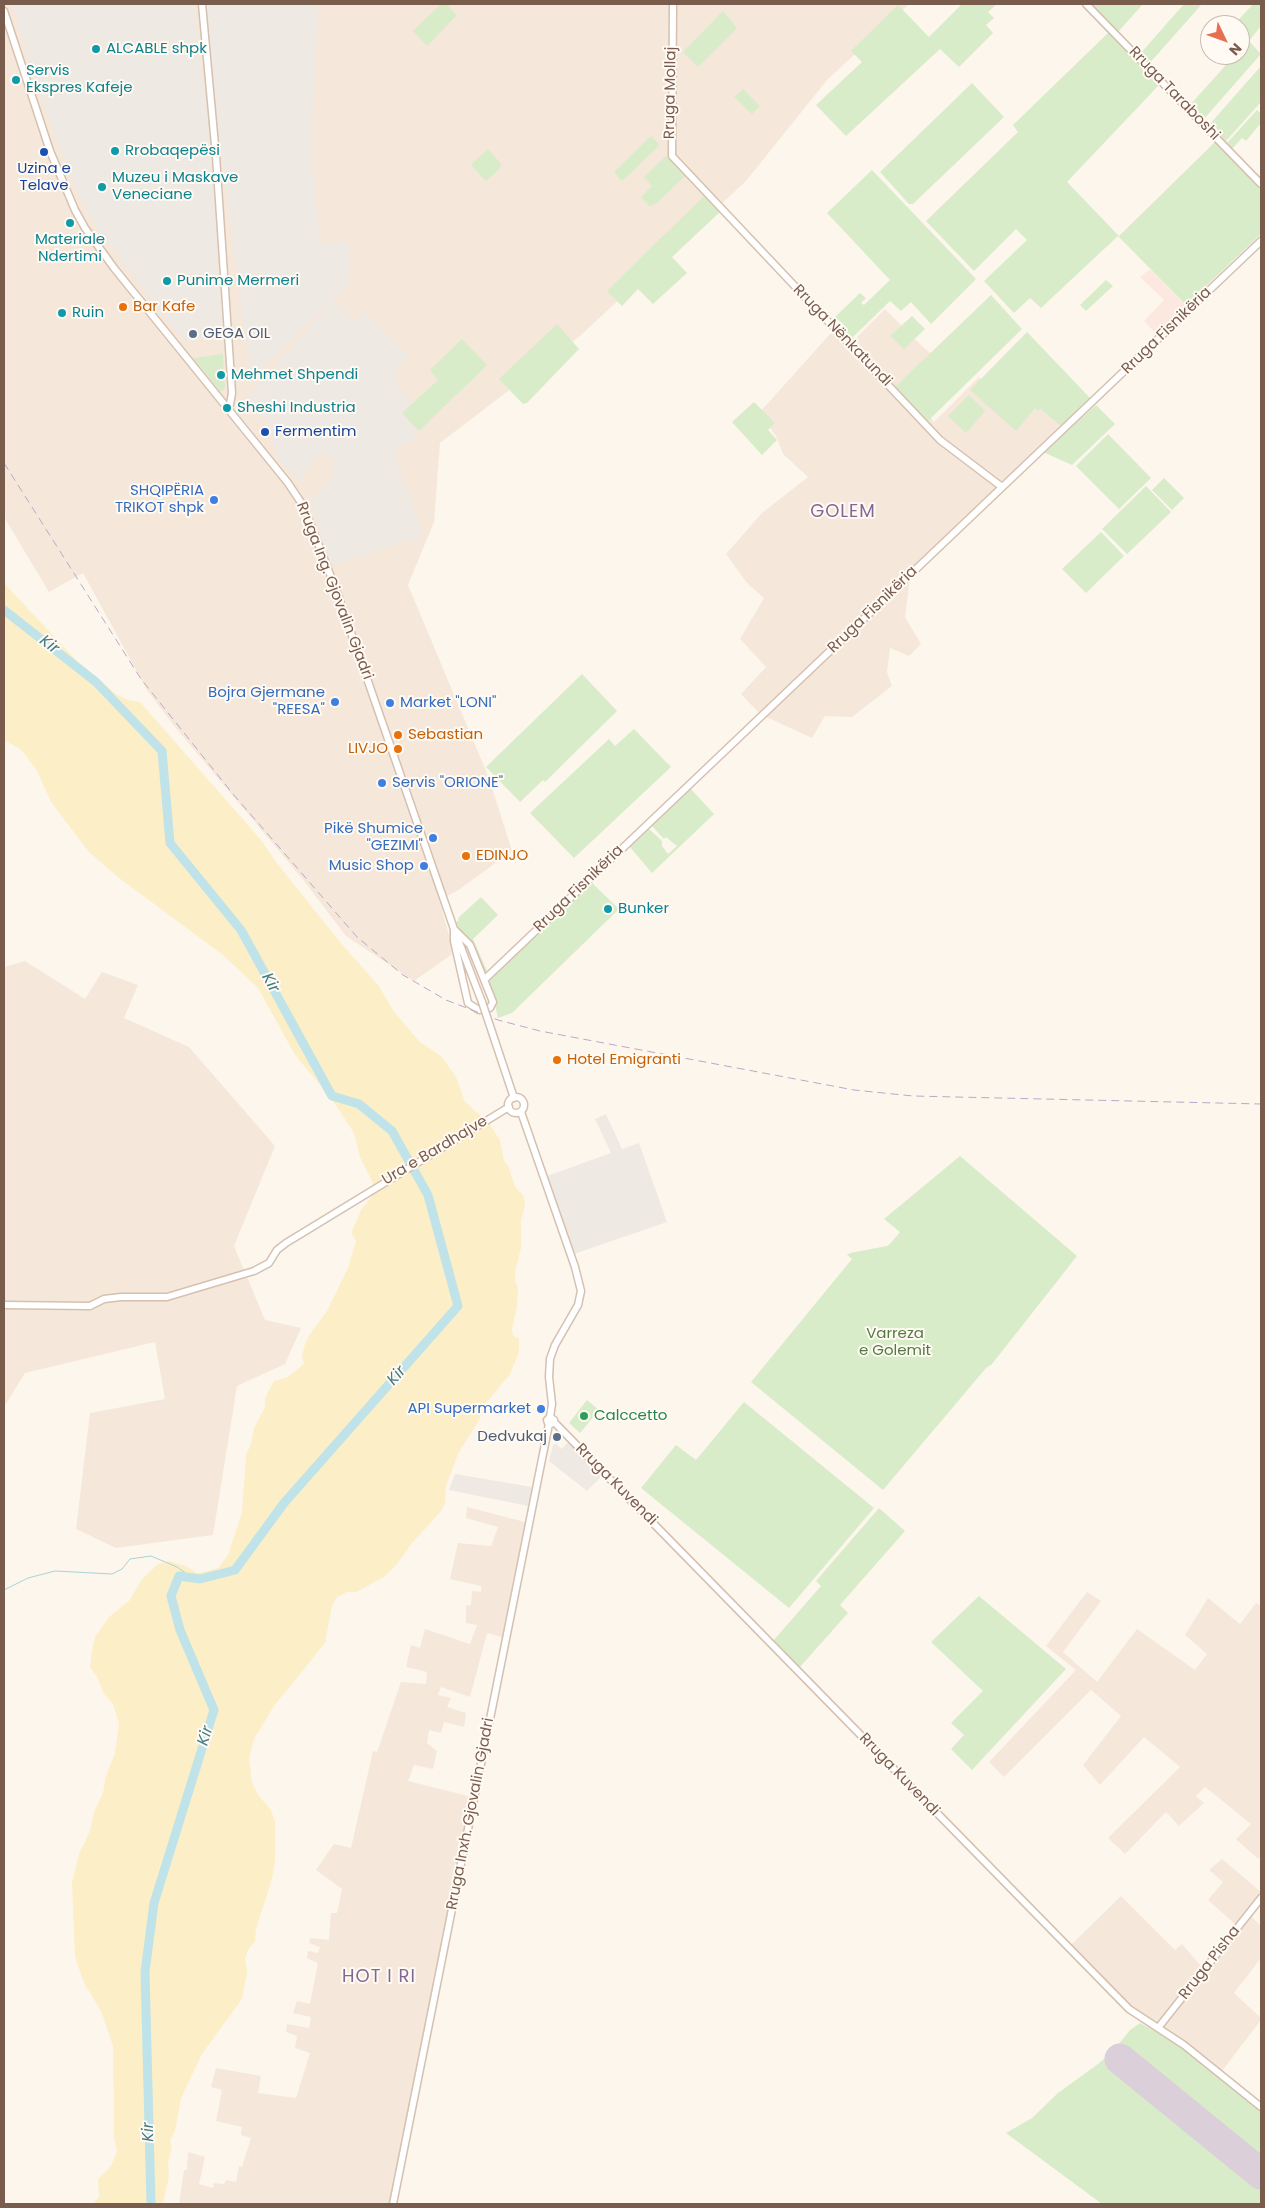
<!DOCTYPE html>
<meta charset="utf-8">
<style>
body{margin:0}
#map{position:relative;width:1265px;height:2208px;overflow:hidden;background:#fdf6ec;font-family:Poppins,sans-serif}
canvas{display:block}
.frame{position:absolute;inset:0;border:5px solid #7a5c4d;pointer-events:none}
.north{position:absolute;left:1200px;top:15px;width:50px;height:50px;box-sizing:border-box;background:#fffaf3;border:1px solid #cabbb1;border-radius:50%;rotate:132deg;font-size:14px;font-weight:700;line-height:20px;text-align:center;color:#7a5c4d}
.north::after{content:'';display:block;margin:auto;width:18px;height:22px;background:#e76f51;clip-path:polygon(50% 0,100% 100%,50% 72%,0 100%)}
</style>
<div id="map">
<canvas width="1265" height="2208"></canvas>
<div class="frame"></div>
<div class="north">N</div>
</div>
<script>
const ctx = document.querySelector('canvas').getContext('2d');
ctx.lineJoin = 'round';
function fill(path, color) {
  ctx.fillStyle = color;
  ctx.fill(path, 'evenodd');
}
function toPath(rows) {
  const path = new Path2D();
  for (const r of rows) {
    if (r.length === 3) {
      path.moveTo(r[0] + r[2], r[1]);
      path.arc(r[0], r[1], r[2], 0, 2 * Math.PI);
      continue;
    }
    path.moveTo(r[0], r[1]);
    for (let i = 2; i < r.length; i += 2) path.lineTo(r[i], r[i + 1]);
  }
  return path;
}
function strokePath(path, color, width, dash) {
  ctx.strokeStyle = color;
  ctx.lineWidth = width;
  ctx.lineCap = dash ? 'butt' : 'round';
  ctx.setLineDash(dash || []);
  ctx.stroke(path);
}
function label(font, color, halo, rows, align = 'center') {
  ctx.font = font + ' Poppins,sans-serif';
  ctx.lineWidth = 4;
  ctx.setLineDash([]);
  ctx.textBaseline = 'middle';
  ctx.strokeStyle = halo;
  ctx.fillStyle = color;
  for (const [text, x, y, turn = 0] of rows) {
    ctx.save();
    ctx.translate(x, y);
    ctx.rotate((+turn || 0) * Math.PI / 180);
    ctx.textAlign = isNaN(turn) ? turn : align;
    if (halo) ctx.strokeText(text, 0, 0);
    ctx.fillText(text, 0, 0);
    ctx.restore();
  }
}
fill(toPath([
 [4,4,909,4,827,80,746,181,580,336,440,443,434,522,408,585,489,778,512,851,457,891,439,900,453,949,451,955,414,981,346,936,301,877,175,727,147,690,83,573,49,592,4,517],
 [885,309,923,347,961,378,924,410,934,422,979,377,1003,399,1018,383,1064,426,911,570,905,617,921,644,909,656,890,648,887,672,892,686,852,717,825,716,812,738,760,714,741,694,766,667,740,639,764,598,747,583,726,554,762,513,808,477,783,454,777,438,760,412,839,324,855,339],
 [25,961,85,999,102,972,138,985,124,1018,189,1047,275,1146,234,1246,265,1320,301,1328,285,1364,237,1386,213,1535,116,1548,76,1529,90,1413,165,1399,155,1342,25,1373,4,1407,4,967],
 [467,1507,525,1522,502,1637,487,1633,470,1697,441,1687,438,1695,451,1698,447,1707,466,1713,464,1727,444,1722,441,1733,429,1730,427,1743,437,1751,433,1769,414,1765,408,1781,472,1797,392,2204,179,2204,184,2170,187,2170,188,2152,205,2157,199,2184,213,2188,214,2183,224,2184,226,2180,236,2182,239,2166,242,2167,251,2138,241,2135,242,2127,216,2121,222,2090,211,2087,216,2068,261,2076,258,2093,296,2098,310,2053,295,2048,297,2036,286,2032,287,2024,309,2028,311,2017,293,2013,297,2001,310,2004,318,1963,307,1958,308,1951,318,1953,320,1947,309,1943,310,1938,329,1940,331,1913,337,1913,342,1889,316,1870,334,1844,351,1848,373,1751,377,1752,401,1682,426,1684,427,1672,406,1667,411,1645,420,1648,425,1629,470,1644,477,1625,466,1623,466,1606,471,1605,472,1591,481,1592,481,1586,450,1579,458,1543,491,1546,498,1527,466,1518],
 [1087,1592,1101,1601,1063,1652,1097,1682,1137,1629,1195,1670,1207,1654,1185,1635,1208,1598,1240,1624,1256,1603,1261,1606,1261,1855,1258,1859,1236,1839,1251,1824,1205,1787,1196,1796,1204,1803,1179,1826,1166,1812,1125,1854,1108,1838,1180,1767,1144,1737,1100,1785,1083,1765,1121,1716,1091,1690,1004,1777,989,1762,1076,1670,1046,1646],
 [1222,1859,1261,1892,1261,1905,1252,1917,1261,1926,1261,1958,1234,1993,1261,2018,1261,2020,1222,2071,1165,2028,1137,2011,1071,1945,1121,1896,1175,1950,1182,1944,1202,1967,1236,1925,1208,1900,1223,1882,1209,1870]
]), '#f5e8da');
fill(toPath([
 [1150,269,1187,307,1157,335,1144,321,1164,300,1140,277]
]), '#fde8e0');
fill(toPath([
 [12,4,194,4,210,138,223,337,184,342,97,229,72,182,29,61],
 [205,4,318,4,311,150,320,244,349,241,349,282,251,382,217,120],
 [334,301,355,321,364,312,374,321,373,323,409,356,395,370,398,372,394,378,399,385,398,389,412,403,402,413,420,433,410,443,405,442,394,453,423,535,331,566,310,501,333,476,334,462,325,453,321,453,306,468,303,478,298,482,295,479,296,474,294,472,290,473,277,456,267,421,248,396],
 [606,1114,622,1149,639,1143,667,1222,574,1254,547,1176,611,1153,595,1119],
 [570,1441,603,1475,587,1491,549,1461,553,1445,556,1443,561,1449],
 [455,1474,532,1487,528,1506,449,1490]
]), '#efe9e4');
fill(toPath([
 [441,4,446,4,457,15,427,46,413,31],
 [962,4,997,4,988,12,994,18,986,25,993,33,959,67,940,49,846,136,816,105,862,62,851,51,898,5,929,37],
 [1092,4,1143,4,1118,32],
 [1184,4,1202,4,1148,65,1139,55],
 [1253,4,1261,4,1261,26,1249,41,1261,54,1203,120,1189,106,1235,55,1240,55,1240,25,1234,25],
 [723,11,737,28,698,67,683,52],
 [1109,32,1159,85,1067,182,1119,236,1215,142,1261,187,1261,234,1186,305,1118,236,1041,308,1030,298,1014,313,984,281,1027,240,1016,229,974,271,926,221,1018,132,1013,125],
 [1261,66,1261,102,1225,142,1209,125],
 [972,83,1004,117,913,204,909,204,880,172],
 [743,89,760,106,752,114,734,97],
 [1257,110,1261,114,1261,123,1246,141,1242,138,1232,149,1226,144],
 [651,136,660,145,622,181,614,172],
 [488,149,501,164,501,167,486,181,471,165],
 [667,155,685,176,657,203,651,206,648,205,641,197,652,186,644,177],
 [872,170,976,279,931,324,911,302,901,311,890,301,851,339,840,329,844,325,835,317,860,293,866,298,861,303,864,305,890,280,827,213],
 [704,196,720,212,672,257,687,273,653,304,638,289,622,306,607,291],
 [1106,280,1113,286,1086,311,1080,305],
 [991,295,1022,329,927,422,895,387],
 [912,316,925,329,904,349,890,336],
 [557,324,579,349,527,403,523,404,499,379],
 [1027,332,1090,398,1061,426,1040,408,1038,411,1035,408,1016,431,970,390],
 [462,339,487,365,419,431,402,413,438,380,430,370],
 [223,354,225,388,222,391,220,391,193,358],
 [969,395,985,411,966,433,948,416],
 [754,402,775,423,768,430,777,440,762,455,732,422],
 [1096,405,1115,424,1072,465,1043,452],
 [1108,434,1151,478,1119,509,1076,466],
 [1164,478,1184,498,1172,510,1152,490],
 [1146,486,1171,512,1127,554,1102,529],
 [1101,532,1124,556,1086,593,1062,569],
 [582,674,617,711,545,782,543,780,520,802,486,767],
 [634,729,671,767,574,858,530,813,609,739,615,746],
 [690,788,714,814,652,873,629,846,648,828,662,841,662,846,668,854,677,846,666,837,664,839,651,825],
 [591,882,619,909,512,1013,498,1018,489,979],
 [481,897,498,915,473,939,487,971,485,972,466,935,460,930,456,922,459,920,458,918],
 [960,1156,1077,1256,992,1364,986,1368,883,1490,751,1382,852,1259,847,1255,850,1253,887,1246,890,1244,900,1232,884,1219],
 [587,1400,599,1410,580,1433,569,1423],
 [744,1402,874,1508,789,1608,641,1488,676,1445,696,1460],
 [879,1508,905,1531,840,1605,848,1613,799,1668,773,1641,821,1586,816,1581],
 [979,1596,1066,1669,972,1770,951,1749,964,1735,951,1723,983,1691,931,1642],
 [1140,2023,1173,2041,1261,2109,1261,2204,1102,2204,1006,2133,1032,2118,1058,2093,1098,2064,1114,2050,1130,2030]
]), '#d8ecc9');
fill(toPath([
 [4,583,77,661,116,694,128,700,140,702,262,841,276,862,339,941,378,985,394,1012,420,1042,441,1056,456,1077,465,1102,488,1122,500,1140,504,1161,508,1166,515,1187,523,1195,525,1204,521,1221,521,1248,516,1268,515,1281,518,1288,517,1306,512,1329,513,1336,519,1338,519,1352,510,1374,486,1403,479,1420,458,1454,446,1486,445,1503,442,1510,413,1542,397,1564,384,1577,356,1592,347,1592,337,1597,332,1606,325,1643,274,1706,254,1739,249,1758,252,1783,259,1796,271,1810,275,1822,275,1861,272,1879,256,1929,255,1941,248,1950,245,1959,247,1972,242,1999,202,2054,181,2098,175,2131,170,2140,172,2149,168,2162,169,2176,163,2204,93,2204,99,2196,98,2179,111,2166,117,2151,114,2138,113,2046,101,2011,84,1983,75,1957,72,1882,79,1854,90,1831,94,1812,103,1793,106,1776,115,1753,119,1724,113,1704,104,1694,97,1677,90,1667,93,1645,95,1637,109,1617,130,1600,142,1579,158,1564,169,1561,186,1566,197,1573,203,1572,218,1568,228,1555,242,1513,246,1455,251,1444,254,1428,265,1407,265,1398,274,1381,288,1377,304,1364,302,1355,305,1344,310,1334,327,1311,348,1268,356,1241,352,1234,352,1231,361,1210,371,1197,373,1183,360,1157,354,1133,331,1098,295,1055,258,988,223,955,119,878,89,852,51,802,37,771,27,757,20,749,6,741,4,738]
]), '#fcefc7');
strokePath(toPath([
 [4,1590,28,1578,55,1571,112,1574,122,1569,130,1559,151,1556,177,1567,193,1578]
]), '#a5d3da', 1);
strokePath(toPath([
 [4,610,96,682,162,751,170,843,241,930,332,1096,359,1104,392,1131,428,1195,458,1306,284,1503,235,1570,200,1579,179,1576,171,1596,180,1630,214,1710,154,1903,145,1972,151,2204]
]), '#bfe3e8', 9);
strokePath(toPath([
 [1120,2059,1261,2174]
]), '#dbcfda', 31);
const secondary = toPath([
 [202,4,216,156,232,393,230,404,227,408],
 [673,4,672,156,940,440,1002,487],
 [1086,4,1261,184],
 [4,11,50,151,75,210,85,228,114,268,288,483,304,507,338,595,454,929,482,1002],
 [454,929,470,945,493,1002,490,1008,479,1010,468,1003,454,941,454,929],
 [485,979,1261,241],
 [495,1041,514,1098],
 [516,1105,8],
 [521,1112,575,1267,581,1291,578,1305,555,1345,550,1359,549,1377,552,1404,550,1417,547,1420,548,1423,551,1424,554,1420,550,1417],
 [4,1305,90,1306,104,1299,121,1297,167,1297,254,1271,269,1263,277,1250,286,1243,509,1107],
 [554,1422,1129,2009,1184,2045,1261,2107],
 [1158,2028,1261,1898],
 [393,2204,549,1424]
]);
strokePath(secondary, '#d6c0b0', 9);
strokePath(secondary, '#fff', 6);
strokePath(toPath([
 [4,463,141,679,233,794,357,937,403,975,446,1000,498,1020,540,1031,854,1090,913,1096,1261,1104]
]), '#b9a8c9', 1, [8, 5]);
const secondaryBridge = toPath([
 [482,1002,495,1041]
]);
strokePath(secondaryBridge, '#d6c0b0', 9, []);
strokePath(secondaryBridge, '#fff', 6);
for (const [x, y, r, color] of [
 [96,49,5,"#0f9aa8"],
 [16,80,5,"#0f9aa8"],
 [115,151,5,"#0f9aa8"],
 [44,152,5,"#1a4fb4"],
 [102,187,5,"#0f9aa8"],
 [70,223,5,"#0f9aa8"],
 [167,281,5,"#0f9aa8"],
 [123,307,5,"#e8710a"],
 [62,313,5,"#0f9aa8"],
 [193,334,5,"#5c6f8a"],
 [221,375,5,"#0f9aa8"],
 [227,408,5,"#0f9aa8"],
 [265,432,5,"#1a4fb4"],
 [214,500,5,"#3f7fe0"],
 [335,702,5,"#3f7fe0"],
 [390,703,5,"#3f7fe0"],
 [398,735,5,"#e8710a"],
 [398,749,5,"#e8710a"],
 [382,783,5,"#3f7fe0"],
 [433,838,5,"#3f7fe0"],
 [466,856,5,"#e8710a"],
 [424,866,5,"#3f7fe0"],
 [608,909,5,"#0f9aa8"],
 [557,1060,5,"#e8710a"],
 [541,1409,5,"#3f7fe0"],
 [584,1416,5,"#2e9e5b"],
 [557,1437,5,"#5c6f8a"]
]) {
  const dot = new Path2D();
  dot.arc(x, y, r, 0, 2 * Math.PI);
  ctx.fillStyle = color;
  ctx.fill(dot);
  strokePath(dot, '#fffaf3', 2);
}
label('15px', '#0d838f', '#fffaf3', [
 ["ALCABLE shpk",106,49],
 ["Servis",26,71],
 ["Ekspres Kafeje",26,88],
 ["Rrobaqepësi",125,151],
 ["Muzeu i Maskave",112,178],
 ["Veneciane",112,195],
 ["Materiale",70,240,"center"],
 ["Ndertimi",70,257,"center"],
 ["Punime Mermeri",177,281],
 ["Ruin",72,313],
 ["Mehmet Shpendi",231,375],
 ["Sheshi Industria",237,408],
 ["Bunker",618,909]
], 'left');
label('15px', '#7a5c4d', '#fffaf3', [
 ["Rruga Mollaj",671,93,-89],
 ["Rruga Taraboshi",1174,94,46],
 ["Rruga Fisnikëria",1167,331,-44],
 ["Rruga Nënkatundi",842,336,46],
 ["Rruga Ing. Gjovalin Gjadri",334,591,69],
 ["Rruga Fisnikëria",873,610,-44],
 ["Rruga Fisnikëria",579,889,-44],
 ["Ura e Bardhajve",435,1151,-31],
 ["Rruga Kuvendi",616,1485,45],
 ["Rruga Kuvendi",899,1775,46],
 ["Rruga Inxh. Gjovalin Gjadri",471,1814,-79],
 ["Rruga Pisha",1210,1963,-52]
]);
label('15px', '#164399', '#fffaf3', [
 ["Uzina e",44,169],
 ["Telave",44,186],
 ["Fermentim",275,432,"left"]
]);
label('15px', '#c56008', '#fffaf3', [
 ["Bar Kafe",133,307],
 ["Sebastian",408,735],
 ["LIVJO",388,749,"right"],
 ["EDINJO",476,856],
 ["Hotel Emigranti",567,1060]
], 'left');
label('15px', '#4e5e75', '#fffaf3', [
 ["GEGA OIL",203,334],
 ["Dedvukaj",547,1437,"right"]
], 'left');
label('15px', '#366cbe', '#fffaf3', [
 ["SHQIPËRIA",204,491],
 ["TRIKOT shpk",204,508],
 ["Bojra Gjermane",325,693],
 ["\"REESA\"",325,710],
 ["Market \"LONI\"",400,703,"left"],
 ["Servis \"ORIONE\"",392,783,"left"],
 ["Pikë Shumice",423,829],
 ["\"GEZIMI\"",423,846],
 ["Music Shop",414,866],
 ["API Supermarket",531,1409]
], 'right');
label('15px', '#537a41', '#fffaf3', [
 ["Varreza",895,1334],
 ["e Golemit",895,1351]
]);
label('15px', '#27864d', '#fffaf3', [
 ["Calccetto",594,1416]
], 'left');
label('italic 16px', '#437c86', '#fffaf3', [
 ["Kir",49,645,38],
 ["Kir",270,983,61],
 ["Kir",397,1376,-49],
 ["Kir",206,1736,-73],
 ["Kir",149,2132,-91]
]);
ctx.letterSpacing = '1px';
label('18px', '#846695', '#fffaf3', [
 ["GOLEM",843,512],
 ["HOT I RI",379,1977]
]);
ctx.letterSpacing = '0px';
</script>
